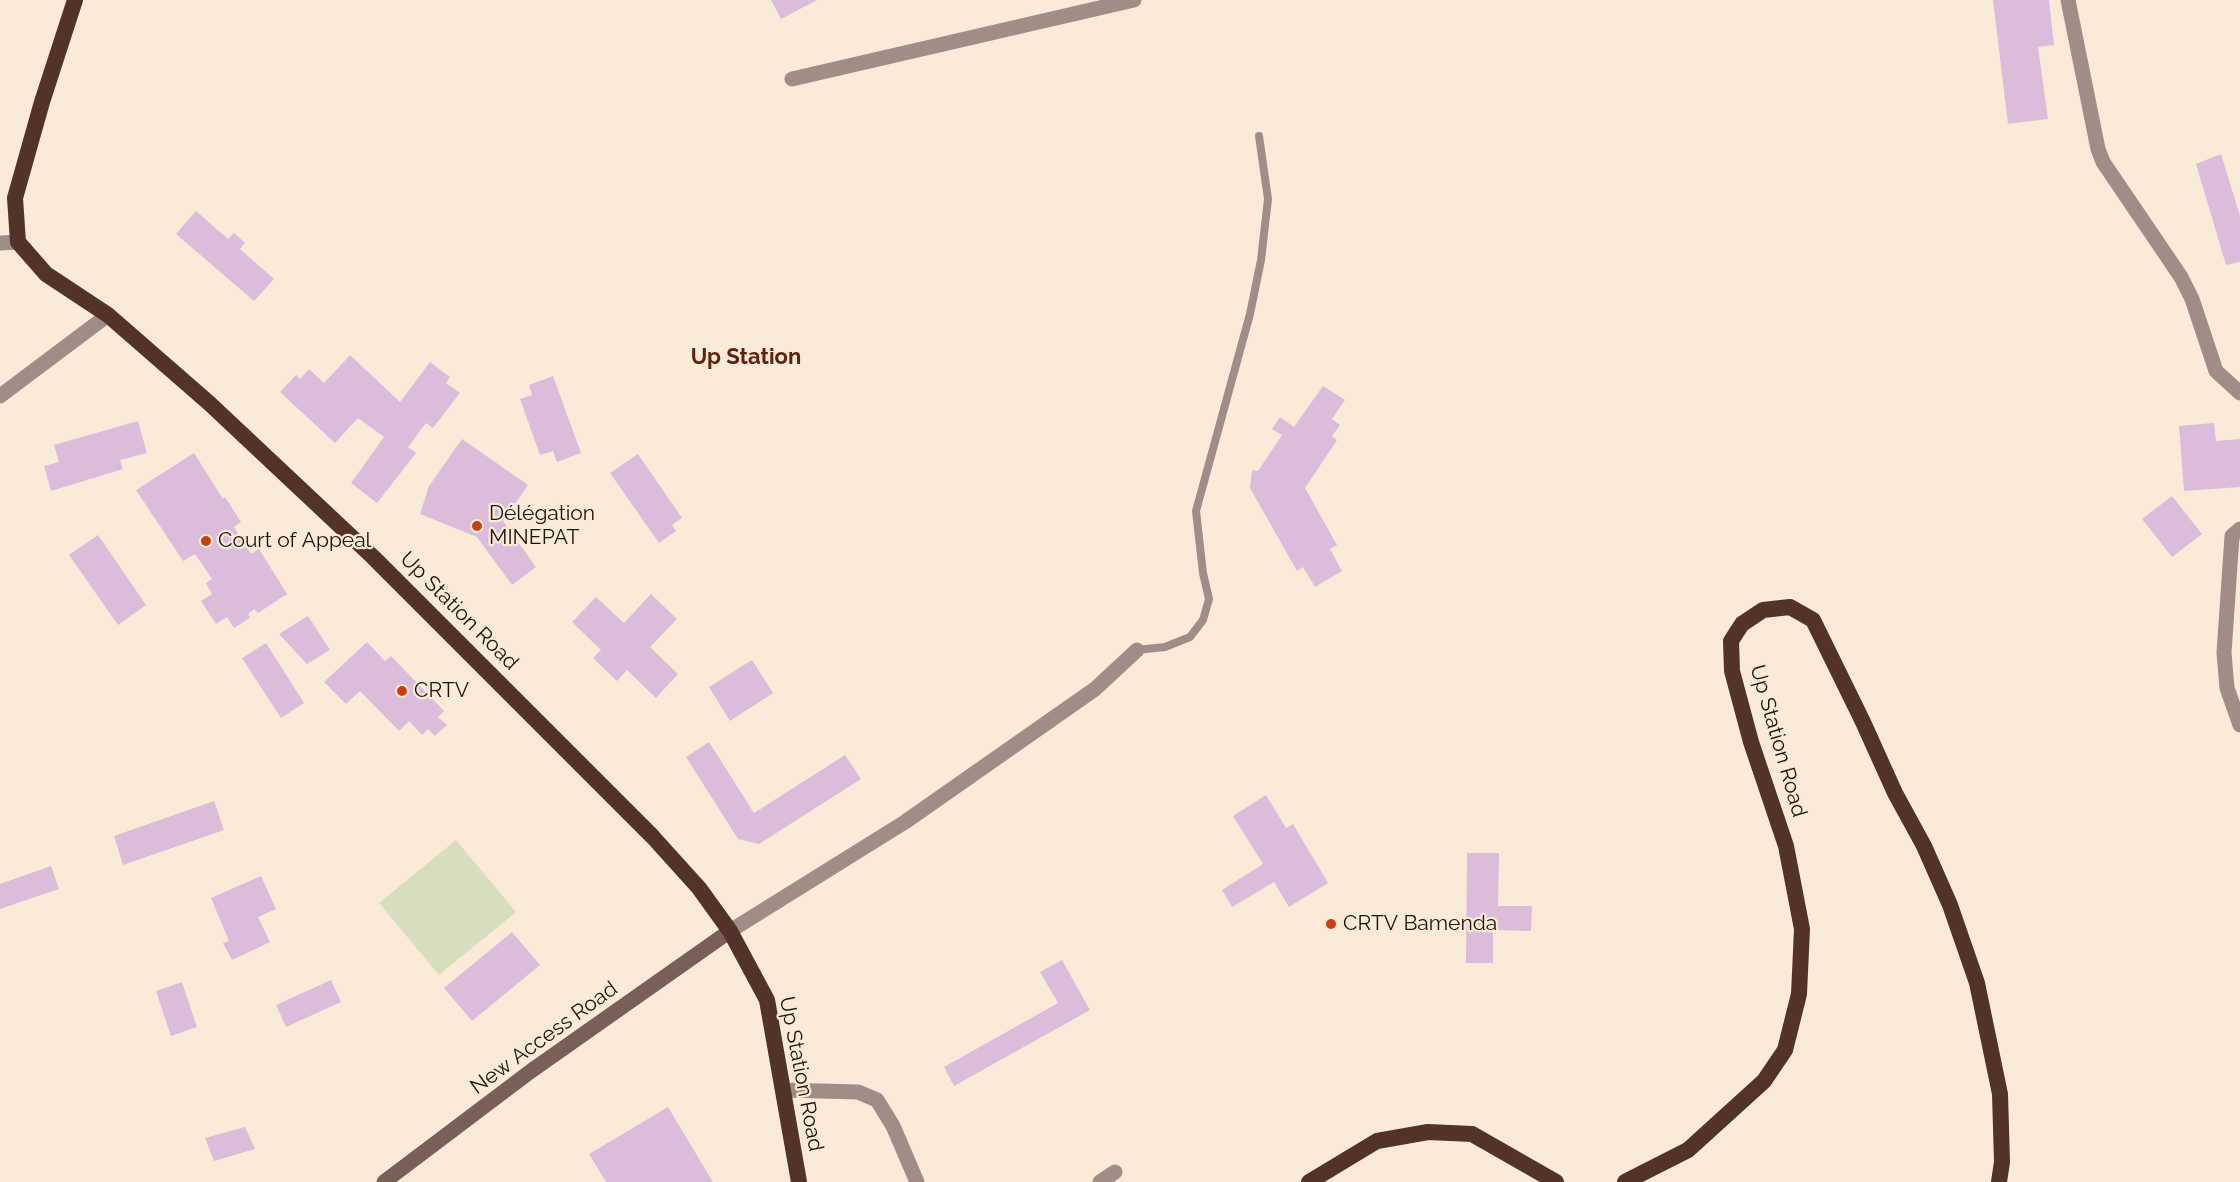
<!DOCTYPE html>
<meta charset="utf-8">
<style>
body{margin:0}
canvas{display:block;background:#fbead8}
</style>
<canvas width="2240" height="1182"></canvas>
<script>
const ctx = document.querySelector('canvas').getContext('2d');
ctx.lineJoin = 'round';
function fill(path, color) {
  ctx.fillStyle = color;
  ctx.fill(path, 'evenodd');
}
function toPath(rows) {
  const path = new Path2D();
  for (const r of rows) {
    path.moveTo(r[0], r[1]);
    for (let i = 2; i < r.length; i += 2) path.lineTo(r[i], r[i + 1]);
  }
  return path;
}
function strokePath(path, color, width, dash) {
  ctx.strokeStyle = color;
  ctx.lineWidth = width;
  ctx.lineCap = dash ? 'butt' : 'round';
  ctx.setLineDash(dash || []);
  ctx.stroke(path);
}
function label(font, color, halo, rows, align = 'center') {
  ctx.font = font + ' Raleway,sans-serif';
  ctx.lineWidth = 4.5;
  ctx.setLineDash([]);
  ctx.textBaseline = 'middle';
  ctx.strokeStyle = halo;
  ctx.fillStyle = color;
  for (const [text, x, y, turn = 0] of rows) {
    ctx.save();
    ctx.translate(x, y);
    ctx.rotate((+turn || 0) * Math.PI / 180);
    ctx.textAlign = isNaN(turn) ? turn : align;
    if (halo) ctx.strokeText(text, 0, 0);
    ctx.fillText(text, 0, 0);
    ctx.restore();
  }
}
fill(toPath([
 [456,840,516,912,439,975,379,903]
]), '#d6debd');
fill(toPath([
 [771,0,817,0,781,19],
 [1993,0,2049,0,2054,45,2038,47,2048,119,2008,124],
 [2221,154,2240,216,2240,262,2226,265,2196,164],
 [196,211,228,239,234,233,245,243,240,249,274,279,254,301,176,234],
 [350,355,400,402,430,362,450,377,446,383,460,393,433,428,426,423,408,447,416,453,377,503,351,483,384,437,358,418,335,443,280,392,296,375,300,379,309,369,324,383],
 [553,376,581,453,557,462,553,451,540,455,520,399,532,395,529,385],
 [1323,386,1345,400,1332,419,1340,425,1332,436,1337,440,1305,488,1337,545,1330,549,1342,571,1315,587,1303,567,1297,571,1250,488,1252,470,1258,471,1282,435,1272,429,1280,417,1294,427],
 [138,421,147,453,120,460,123,469,51,491,44,466,59,462,54,445],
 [2214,423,2216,441,2240,439,2240,487,2184,491,2179,426],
 [462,439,528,485,503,521,536,567,512,585,477,537,420,514,429,486],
 [194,453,223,499,225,497,241,522,234,527,251,554,259,549,287,594,258,613,254,609,248,614,250,618,234,628,227,617,216,624,201,601,212,594,206,583,212,579,195,554,183,561,136,490],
 [638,454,682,518,672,525,676,531,659,543,610,473],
 [2172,496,2202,534,2172,557,2142,519],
 [98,535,146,605,118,625,69,555],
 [651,594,677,619,650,647,678,674,656,698,627,670,617,681,593,658,601,650,572,622,596,597,624,623],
 [308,616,330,650,307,664,279,634],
 [367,642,385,661,391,656,444,711,438,717,447,725,435,736,428,729,422,735,409,721,399,731,360,691,346,704,324,682],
 [266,643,304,703,281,718,242,658],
 [752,660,773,693,730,721,709,687],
 [709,742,754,813,845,755,861,779,759,844,738,839,686,757],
 [1266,795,1286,828,1293,824,1328,883,1289,907,1274,882,1232,907,1222,890,1263,864,1233,816],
 [214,801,224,830,123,865,114,836],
 [1467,853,1499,853,1498,906,1532,906,1531,931,1493,930,1493,963,1466,963],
 [51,866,59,889,0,909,0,884],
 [261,876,276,909,258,917,270,942,232,960,223,943,229,941,211,898],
 [512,932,540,965,472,1021,444,988],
 [1062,960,1090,1010,954,1086,944,1067,1058,1003,1040,972],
 [331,980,341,1002,286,1027,276,1005],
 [182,982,197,1027,171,1036,156,991],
 [668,1107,713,1182,606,1182,589,1154],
 [245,1127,255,1149,214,1161,205,1138]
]), '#dcbcdb');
strokePath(toPath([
 [1137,650,1165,647,1190,637,1203,620,1209,599,1203,573,1196,511,1250,314,1261,260,1268,199,1259,136]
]), '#a08d88', 8);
strokePath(toPath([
 [2068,0,2098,149,2103,162,2181,277,2192,299,2216,371,2240,393],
 [792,79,1134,0],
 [0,396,108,315],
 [2240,529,2232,536,2224,653,2227,688,2240,725],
 [730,931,905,822,1095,689,1137,650],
 [783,1090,858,1092,877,1100,893,1126,917,1182],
 [1100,1182,1115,1172]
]), '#a08d88', 15);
strokePath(toPath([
 [0,243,18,242]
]), '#a08d88', 15);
strokePath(toPath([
 [384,1182,531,1071,730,931]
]), '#7a5f59', 15);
strokePath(toPath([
 [75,0,42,102,15,198,18,242,46,274,108,315,209,403,373,557,652,836,699,888,730,931,767,1000,799,1182],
 [1309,1182,1377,1141,1428,1132,1472,1134,1556,1182],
 [1625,1182,1688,1150,1764,1081,1785,1050,1799,994,1802,929,1786,846,1751,742,1732,671,1731,641,1742,624,1763,610,1790,607,1813,620,1863,722,1895,793,1924,846,1950,905,1977,983,2000,1094,2002,1162,1999,1182]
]), '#53322a', 16);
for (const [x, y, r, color] of [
 [477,526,6,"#c8400f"],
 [206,541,6,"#c8400f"],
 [402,691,6,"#c8400f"],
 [1331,924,6,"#c8400f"]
]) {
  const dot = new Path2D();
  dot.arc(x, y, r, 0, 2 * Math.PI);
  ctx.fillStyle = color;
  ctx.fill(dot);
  strokePath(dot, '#fbead8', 2);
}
label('21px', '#1d1409', '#fbead8', [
 ["Délégation",489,514],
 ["MINEPAT",489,538],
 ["Court of Appeal",218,541],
 ["CRTV",414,691],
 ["CRTV Bamenda",1343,924]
], 'left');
label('21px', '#1d1409', '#fbead8', [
 ["Up Station Road",459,611,45],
 ["Up Station Road",1778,741,74],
 ["New Access Road",544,1038,-36],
 ["Up Station Road",801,1074,79]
]);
label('bold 22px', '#63210d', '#fbead8', [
 ["Up Station",746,357]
]);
</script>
